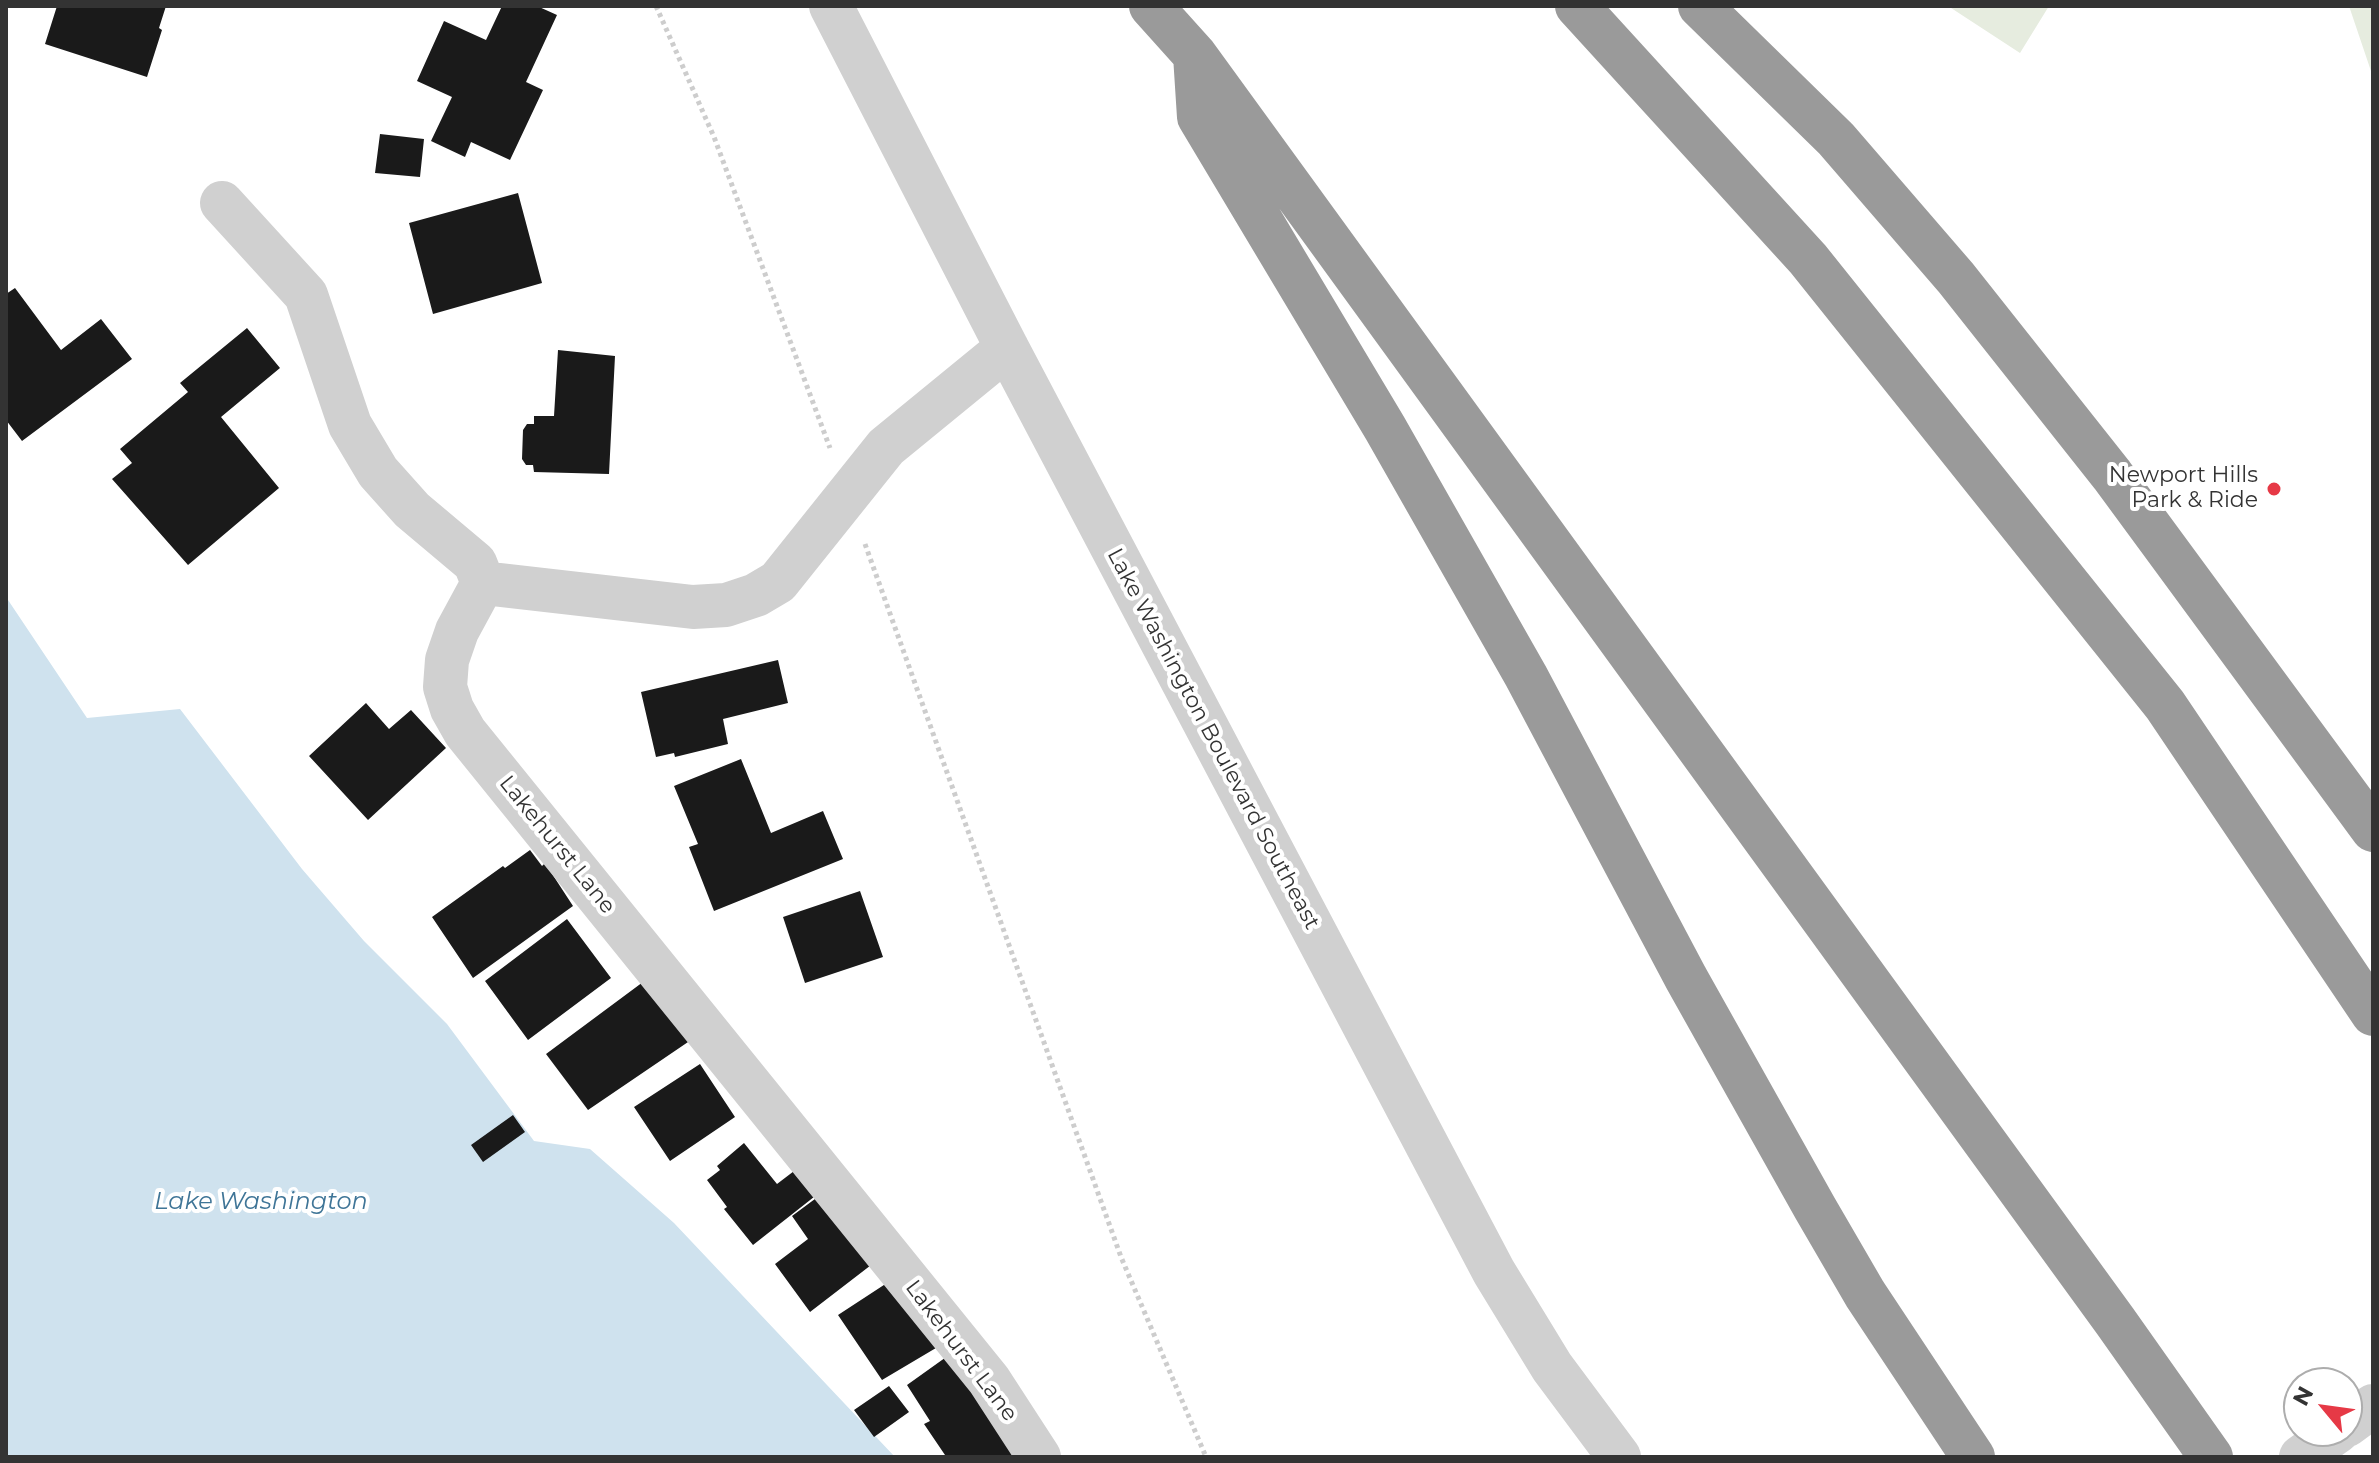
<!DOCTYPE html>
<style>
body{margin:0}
#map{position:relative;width:2379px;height:1463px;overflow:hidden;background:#fff;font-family:Montserrat,sans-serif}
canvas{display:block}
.frame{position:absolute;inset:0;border:8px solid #333;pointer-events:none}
.north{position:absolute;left:2283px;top:1367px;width:80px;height:80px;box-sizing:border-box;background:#fff;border:2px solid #adadad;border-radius:50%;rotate:299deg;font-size:22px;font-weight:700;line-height:32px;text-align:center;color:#333}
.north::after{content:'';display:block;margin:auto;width:28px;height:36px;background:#e63946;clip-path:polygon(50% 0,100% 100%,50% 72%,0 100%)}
</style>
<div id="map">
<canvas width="2379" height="1463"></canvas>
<div class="frame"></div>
<div class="north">N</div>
</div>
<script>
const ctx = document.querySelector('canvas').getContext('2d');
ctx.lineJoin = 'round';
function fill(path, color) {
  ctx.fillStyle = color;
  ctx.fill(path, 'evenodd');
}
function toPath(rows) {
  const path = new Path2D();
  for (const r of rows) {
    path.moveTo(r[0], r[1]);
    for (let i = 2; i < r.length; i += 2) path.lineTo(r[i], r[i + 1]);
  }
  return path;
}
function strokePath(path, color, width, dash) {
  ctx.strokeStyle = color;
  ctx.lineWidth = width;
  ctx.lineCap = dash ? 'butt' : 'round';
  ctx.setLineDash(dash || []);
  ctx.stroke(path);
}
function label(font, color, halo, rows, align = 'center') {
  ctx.font = font + ' Montserrat,sans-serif';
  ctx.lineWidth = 8;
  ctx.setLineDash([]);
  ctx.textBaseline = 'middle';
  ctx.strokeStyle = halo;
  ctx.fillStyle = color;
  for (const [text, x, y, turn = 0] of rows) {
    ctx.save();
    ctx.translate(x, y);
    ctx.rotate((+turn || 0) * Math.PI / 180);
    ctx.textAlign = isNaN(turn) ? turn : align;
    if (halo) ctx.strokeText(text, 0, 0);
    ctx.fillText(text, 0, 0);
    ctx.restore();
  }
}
fill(toPath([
 [1948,6,2049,6,2020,53],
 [2349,6,2373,6,2373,77]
]), '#e6ecdf');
fill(toPath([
 [6,597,87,718,180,709,302,869,364,941,447,1024,534,1141,590,1149,674,1223,895,1457,6,1457]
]), '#cfe2ee');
fill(toPath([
 [57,6,166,6,159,28,162,30,147,77,45,44],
 [502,6,537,6,557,15,526,82,543,90,510,160,471,142,465,157,431,141,452,97,417,81,444,21,486,40],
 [380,134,424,139,420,177,375,173],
 [518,193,542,283,433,314,409,223],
 [15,288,61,350,101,319,132,359,22,441,6,420,6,294],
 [247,328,280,368,221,417,279,488,188,565,112,479,132,463,120,449,188,392,180,383],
 [558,350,615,356,609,474,534,472,533,465,526,465,522,459,523,430,527,424,534,424,534,416,554,416],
 [778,660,788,703,723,719,728,744,675,757,674,753,656,757,641,692],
 [366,703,389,729,411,710,446,748,368,820,309,756],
 [741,759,771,833,823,811,843,859,714,911,689,847,698,844,674,786],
 [530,850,542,866,545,863,573,906,473,978,432,917,503,866,505,868],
 [860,891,883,957,805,983,783,917],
 [567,919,611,978,528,1040,485,981],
 [643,982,691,1040,588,1110,546,1054],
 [700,1064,735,1117,670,1161,634,1107],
 [513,1115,525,1132,483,1162,471,1145],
 [744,1143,777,1184,798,1168,819,1193,753,1245,724,1209,727,1207,707,1180,720,1170,717,1166],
 [823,1193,875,1262,810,1312,775,1264,808,1239,792,1216],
 [890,1281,941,1345,882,1380,838,1315],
 [949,1355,1023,1457,941,1457,945,1455,924,1424,930,1421,907,1385],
 [889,1386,909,1412,874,1437,854,1410]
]), '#1a1a1a');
strokePath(toPath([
 [656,6,714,137,830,448],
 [865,544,1121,1257,1206,1457]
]), '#cdcdcd', 5, [4, 4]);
strokePath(toPath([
 [831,6,1007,348,1494,1272,1552,1367,1619,1457],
 [222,203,306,295,350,425,378,472,412,510,475,563,483,583,457,631,447,660,445,687,452,709,465,732,989,1380,1039,1457],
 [483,583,693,607,726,605,756,595,778,582,886,447,1007,348]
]), '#d0d0d0', 44);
strokePath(toPath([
 [2347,1425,2373,1406],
 [2301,1457,2338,1431]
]), '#d0d0d0', 44);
strokePath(toPath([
 [1151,6,1195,55,2115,1321,2211,1457],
 [1577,6,1808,259,2165,705,2373,1014],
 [1700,6,1836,139,1956,278,2112,475,2373,830],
 [1195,55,1199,117,1385,428,1526,676,1686,978,1815,1208,1865,1294,1973,1457]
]), '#9a9a9a', 44);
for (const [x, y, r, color] of [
 [2274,489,8,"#e63946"]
]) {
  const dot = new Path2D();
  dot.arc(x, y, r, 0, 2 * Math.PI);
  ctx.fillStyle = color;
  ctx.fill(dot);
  strokePath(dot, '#fff', 3);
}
label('22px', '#333', '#fff', [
 ["Newport Hills",2258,476],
 ["Park & Ride",2258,501]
], 'right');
label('22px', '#333', '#fff', [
 ["Lake Washington Boulevard Southeast",1213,739,62],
 ["Lakehurst Lane",557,845,51],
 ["Lakehurst Lane",961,1351,53]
]);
label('italic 24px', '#3f7597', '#fff', [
 ["Lake Washington",261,1202]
]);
</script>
